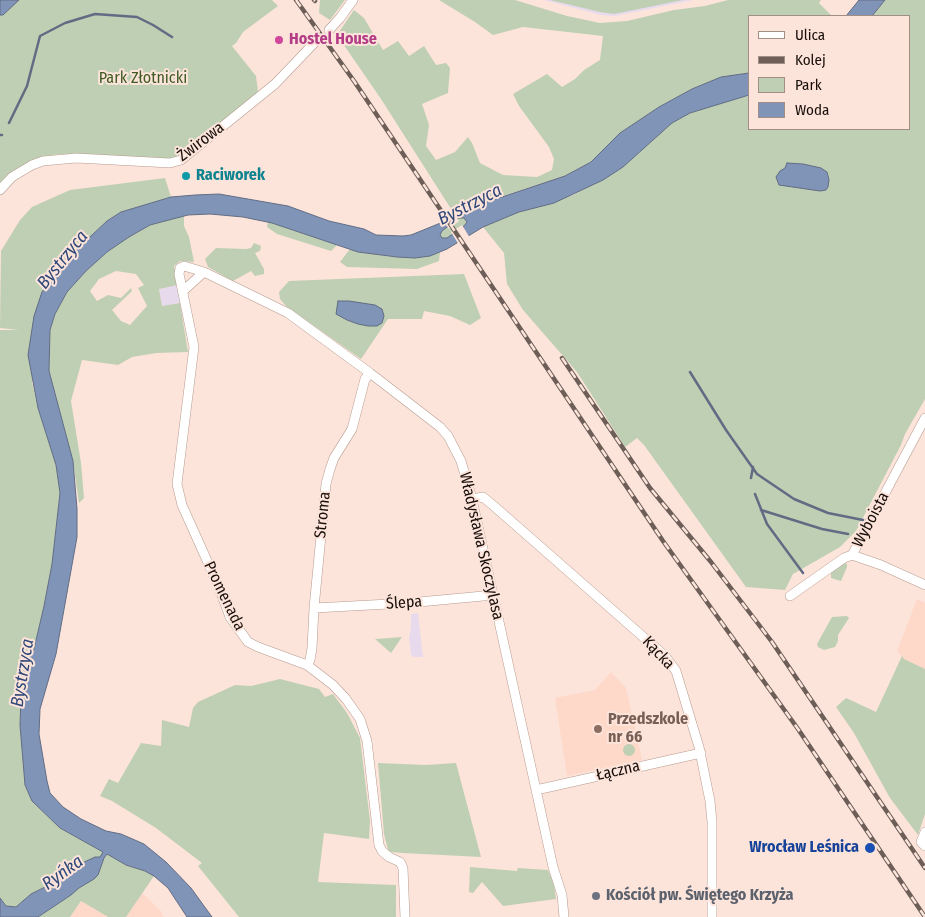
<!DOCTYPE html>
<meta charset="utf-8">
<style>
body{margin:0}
#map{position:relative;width:925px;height:917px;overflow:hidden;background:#fce4da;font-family:"Fira Sans Condensed",sans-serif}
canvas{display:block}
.legend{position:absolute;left:748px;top:15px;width:162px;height:115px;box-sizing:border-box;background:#fce4da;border:1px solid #a18e87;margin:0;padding:6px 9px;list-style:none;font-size:15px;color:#180e0a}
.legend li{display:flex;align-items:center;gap:10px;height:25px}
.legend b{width:25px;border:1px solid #a18e87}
</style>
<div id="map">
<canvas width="925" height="917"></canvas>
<ul class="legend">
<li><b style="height:6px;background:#fff"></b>Ulica</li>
<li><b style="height:6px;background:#6d5e58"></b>Kolej</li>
<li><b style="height:14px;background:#bfcfb3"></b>Park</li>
<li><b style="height:14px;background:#8094b8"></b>Woda</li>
</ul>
</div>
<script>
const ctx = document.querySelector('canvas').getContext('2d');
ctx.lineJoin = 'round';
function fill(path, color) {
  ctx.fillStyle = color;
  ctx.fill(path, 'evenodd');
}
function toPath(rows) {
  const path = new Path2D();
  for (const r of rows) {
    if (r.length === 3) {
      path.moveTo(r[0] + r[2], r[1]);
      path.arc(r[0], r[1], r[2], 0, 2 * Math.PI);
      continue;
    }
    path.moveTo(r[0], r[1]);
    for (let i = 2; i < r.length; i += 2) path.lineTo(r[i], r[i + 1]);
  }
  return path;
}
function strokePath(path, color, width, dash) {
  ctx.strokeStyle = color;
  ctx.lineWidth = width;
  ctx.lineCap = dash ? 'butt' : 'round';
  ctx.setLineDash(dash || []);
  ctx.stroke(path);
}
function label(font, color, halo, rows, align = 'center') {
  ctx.font = font + ' "Fira Sans Condensed",sans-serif';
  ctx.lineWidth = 4;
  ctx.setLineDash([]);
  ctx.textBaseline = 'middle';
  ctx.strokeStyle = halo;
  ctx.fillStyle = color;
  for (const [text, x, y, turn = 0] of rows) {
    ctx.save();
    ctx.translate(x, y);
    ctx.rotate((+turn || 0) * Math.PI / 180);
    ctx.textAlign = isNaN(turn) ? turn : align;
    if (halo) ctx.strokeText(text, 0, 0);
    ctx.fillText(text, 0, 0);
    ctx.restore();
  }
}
fill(toPath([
 [917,599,925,603,925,669,904,659,897,651],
 [611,672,626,688,642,760,567,776,555,698,595,690],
 [142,893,160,910,164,917,126,917],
 [81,901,108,917,70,917]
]), '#fed8c8');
fill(toPath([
 [544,0,693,0,615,16,601,15],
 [176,285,180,303,162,306,159,289],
 [418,613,423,657,414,657,411,655,409,637,411,628,411,614]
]), '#e8daed');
fill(toPath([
 [0,0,272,0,278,6,243,32,236,43,232,46,256,76,258,91,256,95,184,154,172,159,61,154,44,156,29,162,0,184],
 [320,0,345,0,330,20,319,13],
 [439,0,515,0,567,16,600,23,627,21,674,10,705,6,728,0,821,0,819,3,832,16,749,16,749,73,721,77,692,89,659,107,620,133,591,162,565,176,453,212,381,99,337,35,354,10,364,18,383,50,398,41,409,56,424,46,436,65,446,63,450,68,448,93,422,104,429,125,426,146,436,160,455,152,468,137,472,143,480,163,503,175,537,177,552,170,554,159,549,147,519,106,513,94,547,74,562,87,575,79,584,70,600,60,603,36,523,27,493,35,475,22],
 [550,0,683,0,614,14,600,12],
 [885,0,925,0,925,399,905,434,901,445,856,531,840,547,793,574,785,590,746,587,644,445,637,438,625,447,577,372,523,310,507,284,504,253,483,227,519,212,573,195,623,167,672,123,690,113,746,95,749,95,749,129,909,129,909,16,872,16],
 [165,178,171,197,121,212,107,221,61,264,42,292,32,382,38,408,56,465,60,493,52,564,44,606,34,649,27,660,21,697,20,711,25,785,32,801,60,828,103,852,100,857,95,857,78,865,55,879,45,887,31,894,16,907,6,906,0,898,0,330,19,330,0,328,1,251,20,220,32,207,70,190],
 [184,216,184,226,189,237,194,262,180,261,174,266,178,285,159,289,162,306,180,303,188,352,156,353,132,357,118,365,82,360,71,401,81,463,84,498,79,503,73,461,49,371,50,330,55,314,67,292,86,271,107,252,129,237,150,225],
 [116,271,136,274,144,285,138,288,147,306,130,325,121,321,112,310,132,291,131,288,121,298,108,295,97,301,90,291,99,279],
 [464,217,467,222,464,226,447,238,442,238,440,235,442,231,459,218],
 [268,222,272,223,337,245,331,251,277,234,267,227],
 [254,243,261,246,260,251,255,253,264,269,264,274,255,276,251,271,233,281,208,267,205,259,216,248,246,249,251,248],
 [350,249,387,256,415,258,430,256,440,252,439,261,417,269,347,267,340,262],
 [464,274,481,318,470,325,450,316,424,311,422,319,388,319,361,359,286,306,280,299,279,292,289,281],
 [844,563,847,564,847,567,841,581,831,578,831,571],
 [847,616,849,618,838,635,838,641,835,647,824,650,818,647,817,644,832,617],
 [402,637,391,653,375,639,376,639],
 [902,656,904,659,925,669,925,814,918,835,890,798,854,733,836,707,846,698,876,712],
 [280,679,319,689,325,697,333,694,347,713,360,738,370,821,369,839,324,833,318,882,396,885,396,917,239,917,198,866,202,863,156,828,112,801,100,796,109,779,118,783,141,743,161,746,162,720,189,727,193,708,198,702,235,685,251,686],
 [629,750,6],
 [378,763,426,765,456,763,481,857,402,853,391,852,388,850,384,834],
 [107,854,126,865,145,871,154,876,126,917,108,917,81,901,70,917,38,917,98,875,104,858],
 [470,867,517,871,518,868,548,870,554,885,556,899,503,906,482,882,473,893,469,892]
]), '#bfcfb3');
const water = toPath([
 [0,0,19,0,3,15,0,15,0,0],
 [859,0,885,0,872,16,846,16,859,0],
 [749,73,749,95,690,113,672,123,623,167,603,180,554,203,519,212,483,227,447,249,430,256,415,258,397,257,358,252,272,223,243,217,210,214,188,215,150,225,129,237,107,252,86,271,67,292,55,314,50,330,49,371,73,461,77,509,77,537,56,654,40,709,39,734,47,781,50,793,63,807,81,819,106,831,121,834,144,844,166,862,191,888,212,917,187,917,168,888,154,876,145,871,126,865,107,854,104,858,98,875,94,879,79,888,71,895,38,917,0,917,0,898,6,906,16,907,31,894,45,887,55,879,78,865,95,857,100,857,103,852,60,828,32,801,25,785,20,725,21,697,27,660,34,649,44,606,52,564,60,493,56,465,38,408,28,355,34,316,42,292,61,264,107,221,121,212,171,197,195,195,219,194,288,206,329,221,364,229,376,235,403,236,411,235,443,222,457,210,463,210,565,176,591,162,620,133,659,107,692,89,721,77,749,73],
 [459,218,464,218,467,222,464,226,447,238,442,238,440,235,442,231,459,218],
 [787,163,803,164,821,168,827,172,829,180,828,187,826,190,820,191,779,185,776,177,780,171,785,168,787,163],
 [338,301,349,301,375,305,382,309,384,316,382,323,377,326,368,326,358,324,347,320,336,314,338,301]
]);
fill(water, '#8094b8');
strokePath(water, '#616c84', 1);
fill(toPath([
 [452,211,459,221,449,229,442,219],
 [462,225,470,238,459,245,451,232]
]), '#fce4da');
strokePath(toPath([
 [9,123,27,86,40,36,65,23,95,14,137,17,153,25,172,37],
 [0,135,2,135],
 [690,372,726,430,757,474,794,499,828,513,863,520],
 [751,478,753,467],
 [755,494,767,524,803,573],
 [761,510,822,529,848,534]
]), '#616c84', 2.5);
const minor = toPath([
 [329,30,340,18,353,0],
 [0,190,12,177,32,165,43,161,76,158,170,163,181,160,275,84,319,38],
 [183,291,204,272],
 [472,499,483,497,495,507,665,656,676,671,699,747,710,801,712,822,712,917],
 [852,555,881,565,925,585],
 [790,596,844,558,852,555,925,418],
 [314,608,408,603,494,595],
 [307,665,310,660,312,648,314,608,326,484,330,469,334,458,352,429,365,379,370,373],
 [536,790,701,753],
 [925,832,921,842,925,846],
 [405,917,403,868,400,862,389,857,382,851,379,845,367,741,360,719,346,699,333,685,307,665,258,647,248,642,230,617,218,585,182,505,177,484,194,347,179,274,180,268,184,266,204,272,288,313,370,373,440,427,448,436,461,461,472,499,553,867,562,895,564,917]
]);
strokePath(minor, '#b69a8e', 10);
strokePath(minor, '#fff', 9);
const rail = toPath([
 [296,0,354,81,663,541,798,729,925,917],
 [314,0,315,1],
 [562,358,650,488,711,562,772,642,925,868]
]);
strokePath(rail, '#6d5e58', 4.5);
strokePath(rail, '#fce4da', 2.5, [8]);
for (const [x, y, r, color] of [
 [279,40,5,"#d1479c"],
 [186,176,5,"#0f9aa8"],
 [598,729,5,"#8d6e63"],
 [870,848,6,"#1a4fb4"],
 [596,896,5,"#6b7280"]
]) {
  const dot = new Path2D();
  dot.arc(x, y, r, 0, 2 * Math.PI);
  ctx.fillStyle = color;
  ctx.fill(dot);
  strokePath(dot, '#fce4da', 2);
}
label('bold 16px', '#b23c85', '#fce4da', [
 ["Hostel House",289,40]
], 'left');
label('16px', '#3f5b23', '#fce4da', [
 ["Park Złotnicki",143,79]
]);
label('16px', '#180e0a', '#fce4da', [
 ["Żwirowa",201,142,-37],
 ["Stroma",323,515,-84],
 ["Wyboista",871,520,-62],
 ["Władysława Skoczylasa",481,546,77],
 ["Promenada",224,596,64],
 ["Ślepa",404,603,-4],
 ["Kącka",658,653,47],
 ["Łączna",618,771,-13]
]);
label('bold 16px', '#0d838f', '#fce4da', [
 ["Raciworek",196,176]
], 'left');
label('bold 16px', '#785e54', '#fce4da', [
 ["Przedszkole",608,720],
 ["nr 66",608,738]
], 'left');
label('bold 16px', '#164399', '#fce4da', [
 ["Wrocław Leśnica",859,848]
], 'right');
label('bold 16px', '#5b616d', '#fce4da', [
 ["Kościół pw. Świętego Krzyża",606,896]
], 'left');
label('italic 18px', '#2e4779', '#fce4da', [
 ["Bystrzyca",470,205,-27],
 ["Bystrzyca",63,260,-51],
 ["Bystrzyca",23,673,-81],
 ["Ryńka",63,873,-36]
]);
</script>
